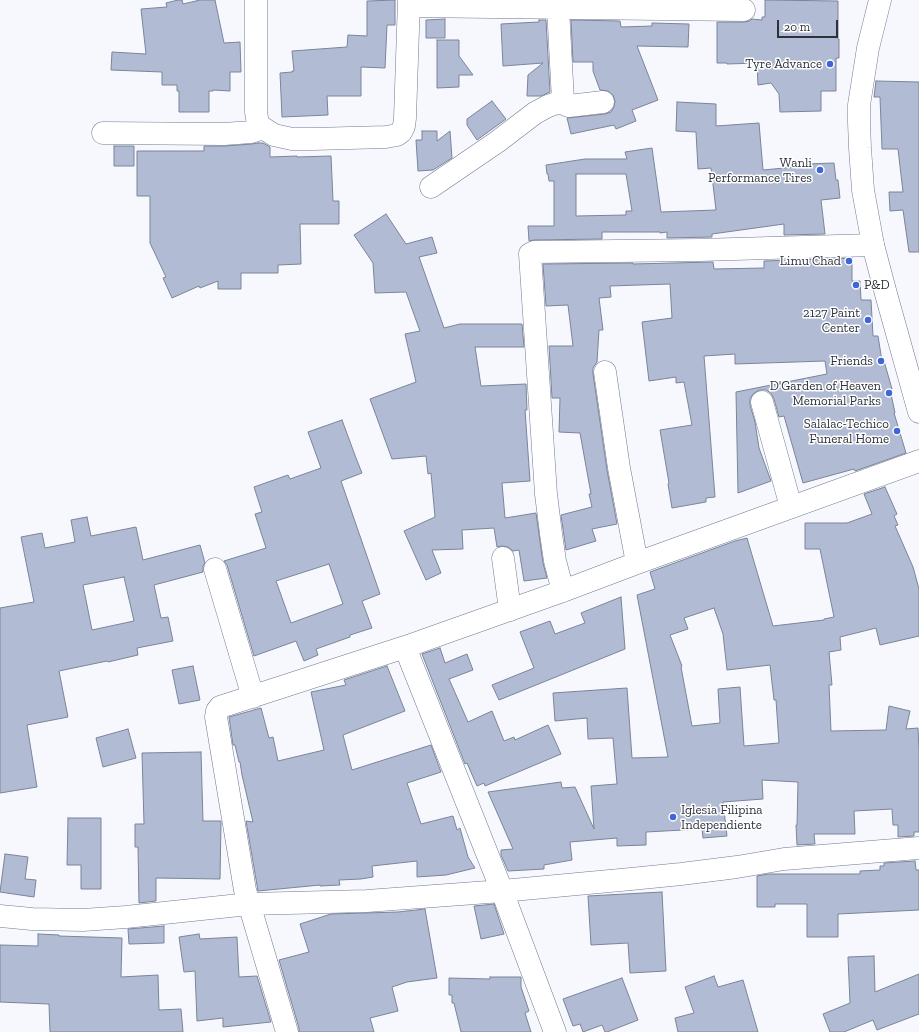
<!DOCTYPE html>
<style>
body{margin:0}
#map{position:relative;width:919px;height:1032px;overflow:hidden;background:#f6f8fd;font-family:"Zilla Slab",serif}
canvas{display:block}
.scale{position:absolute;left:777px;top:20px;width:61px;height:18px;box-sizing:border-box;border:2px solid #2c313a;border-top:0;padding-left:5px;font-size:12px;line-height:14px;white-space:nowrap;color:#2c313a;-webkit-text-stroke:3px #fff;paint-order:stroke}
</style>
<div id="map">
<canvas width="919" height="1032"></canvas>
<div class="scale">20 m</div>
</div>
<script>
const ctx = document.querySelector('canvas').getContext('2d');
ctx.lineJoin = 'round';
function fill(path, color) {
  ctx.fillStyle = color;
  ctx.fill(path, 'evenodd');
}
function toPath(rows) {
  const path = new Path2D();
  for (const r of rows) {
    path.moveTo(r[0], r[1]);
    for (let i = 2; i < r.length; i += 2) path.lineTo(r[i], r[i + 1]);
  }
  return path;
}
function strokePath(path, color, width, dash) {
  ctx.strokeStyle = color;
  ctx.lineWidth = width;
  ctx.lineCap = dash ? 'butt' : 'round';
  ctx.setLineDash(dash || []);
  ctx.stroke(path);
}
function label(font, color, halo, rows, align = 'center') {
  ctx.font = font + ' "Zilla Slab",serif';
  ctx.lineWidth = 3;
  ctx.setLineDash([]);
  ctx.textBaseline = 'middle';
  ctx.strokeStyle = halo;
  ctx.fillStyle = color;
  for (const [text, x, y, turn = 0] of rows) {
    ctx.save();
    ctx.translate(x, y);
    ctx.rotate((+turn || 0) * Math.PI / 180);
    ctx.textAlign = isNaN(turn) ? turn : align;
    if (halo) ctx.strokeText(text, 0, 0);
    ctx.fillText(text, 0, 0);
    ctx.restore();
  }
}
const building = toPath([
 [178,0,182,0,183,4,200,0,215,0,224,43,240,42,241,72,230,72,230,91,213,90,213,91,209,91,209,112,179,112,179,91,177,91,177,85,162,85,162,72,111,70,112,52,146,54,141,9,167,7,166,3,178,0],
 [395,0,395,25,387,25,385,68,361,67,361,96,327,96,328,115,282,117,280,73,292,72,292,71,294,71,292,51,347,47,348,35,367,36,367,1,395,0],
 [765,0,838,1,838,39,839,39,839,58,836,58,836,91,821,91,821,111,780,112,779,94,771,83,758,85,757,63,727,64,727,63,717,63,717,22,744,22,750,21,752,19,762,20,762,17,765,17,765,0],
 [445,19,445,38,426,38,426,20,445,19],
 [539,20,546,20,550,92,541,96,527,96,528,75,543,63,503,66,501,24,539,22,539,20],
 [571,20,620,21,621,27,652,26,652,23,689,24,688,47,637,46,658,100,632,110,636,121,616,129,614,125,571,134,567,118,605,114,611,112,614,107,615,101,613,95,608,91,600,90,593,71,593,62,573,62,571,20],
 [437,40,459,40,459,56,473,75,459,75,459,87,437,88,437,40],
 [876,81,919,82,919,252,909,252,903,210,890,211,889,192,903,192,898,149,882,149,880,97,874,97,876,81],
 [492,101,506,119,477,140,467,125,467,119,492,101],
 [677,102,716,104,716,126,759,123,763,170,806,166,806,164,834,163,836,180,838,180,840,198,821,200,825,234,784,235,784,224,712,234,712,237,667,238,667,232,660,233,660,232,602,232,602,239,534,240,529,241,528,226,554,226,554,181,549,181,548,174,547,174,546,165,585,159,627,159,625,152,652,148,661,212,716,210,711,168,698,169,696,132,676,131,677,102],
 [576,174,626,174,632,211,626,211,626,215,576,216,576,174],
 [422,131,437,131,437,141,450,131,452,158,433,170,418,171,416,140,422,140,422,131],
 [258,143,263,143,270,147,270,157,297,156,297,157,331,156,333,201,339,201,339,224,300,224,301,264,278,265,278,273,241,273,241,289,218,289,218,281,200,288,199,286,172,298,163,278,166,277,150,243,150,196,137,196,137,151,204,151,204,146,225,146,252,144,258,143],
 [114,146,134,146,134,166,114,166,114,146],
 [386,214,406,244,432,237,437,253,419,257,444,328,460,324,522,324,524,347,475,347,481,386,526,384,527,410,525,410,530,481,502,483,505,518,536,513,543,563,547,578,524,581,519,550,513,551,508,547,502,546,497,547,494,528,462,530,463,549,432,550,441,573,426,580,404,531,435,517,431,473,428,474,426,456,392,459,370,399,416,382,405,334,420,331,406,292,375,293,373,263,354,235,386,214],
 [852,258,852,281,860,281,861,300,871,300,873,336,878,336,882,361,884,361,892,389,890,389,895,413,894,413,906,453,855,471,854,469,803,483,784,416,779,417,774,399,771,393,766,390,759,390,753,394,750,399,750,405,755,422,759,448,771,481,738,493,736,392,827,374,825,361,735,364,735,354,704,356,715,497,706,498,706,502,672,508,668,484,669,483,660,430,692,425,684,382,676,383,676,377,649,381,642,322,672,318,670,284,610,286,611,297,599,298,603,330,599,330,597,362,593,368,593,374,607,470,617,524,592,529,596,541,566,550,561,515,592,507,589,494,591,494,580,433,559,432,560,398,552,398,549,346,573,346,568,305,546,306,543,264,633,263,633,264,713,262,714,269,764,268,764,261,852,258],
 [342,420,356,458,362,473,341,481,380,594,362,601,372,628,350,635,350,637,316,649,318,655,304,661,296,641,254,656,227,565,224,561,266,548,255,514,262,512,254,487,288,475,290,479,321,468,308,432,342,420],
 [329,564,343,604,291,623,276,581,329,564],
 [885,487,897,514,894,516,898,525,895,526,913,567,919,589,919,636,880,645,876,628,840,637,841,650,829,652,832,685,829,685,831,731,886,730,889,706,910,711,906,729,918,728,919,751,919,832,914,832,914,836,898,837,898,825,893,825,892,809,854,811,855,834,814,834,815,844,797,845,796,825,797,825,798,782,762,780,763,799,723,802,727,836,703,838,702,829,646,832,646,845,617,846,617,838,570,842,572,860,544,865,544,869,508,871,501,855,501,850,513,849,488,792,561,782,562,788,575,787,594,829,591,786,617,784,613,738,588,739,587,718,555,721,553,693,627,688,632,758,668,757,637,595,655,589,650,572,735,541,747,538,773,626,824,620,824,619,834,617,820,549,805,549,805,523,847,523,872,514,864,494,885,487],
 [714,608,723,634,727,670,770,665,774,700,776,700,779,743,744,746,740,687,718,689,720,723,692,726,681,667,682,666,670,635,688,629,684,618,714,608],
 [87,517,91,536,136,527,143,560,200,545,205,563,203,566,203,572,154,585,161,618,168,617,173,641,137,648,138,655,108,662,107,661,59,671,68,717,27,725,37,787,0,793,0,608,34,602,21,537,42,533,45,548,75,542,71,520,87,517],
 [124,577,134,621,92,630,83,585,124,577],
 [621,597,625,649,499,700,492,685,534,668,520,632,550,621,555,634,585,623,581,613,621,597],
 [440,648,445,663,467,654,473,670,449,679,468,722,492,711,504,741,514,737,515,740,548,725,561,754,485,786,484,783,477,786,467,763,465,764,422,654,440,648],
 [193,666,200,700,179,704,172,670,193,666],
 [387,666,405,711,343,735,352,770,431,745,441,772,407,783,421,824,453,816,457,830,460,828,468,857,475,868,446,875,417,877,417,861,372,866,373,877,361,879,339,880,340,885,320,886,320,885,258,891,246,821,253,822,242,775,240,762,239,762,235,745,233,745,229,717,261,708,269,738,273,737,278,761,324,750,311,692,346,685,344,680,387,666],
 [128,729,136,758,103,767,96,738,128,729],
 [201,752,203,821,221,821,221,823,220,879,156,878,156,901,139,903,138,847,135,847,135,824,144,824,142,753,201,752],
 [68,818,101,818,101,889,81,889,81,865,67,865,68,818],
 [5,854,28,857,25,879,36,880,34,897,0,892,5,854],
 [915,861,916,870,919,870,919,910,838,914,838,937,807,937,807,904,775,904,775,907,757,907,757,876,768,874,860,874,860,871,880,870,880,866,884,866,884,863,915,861],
 [662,892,666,971,630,973,628,943,591,945,588,896,662,892],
 [494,904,504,934,481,939,474,906,494,904],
 [425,909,437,978,407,982,392,987,398,1011,370,1018,374,1032,299,1032,299,1028,279,960,309,952,300,924,331,914,398,912,425,909],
 [164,926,164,943,129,944,128,929,164,926],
 [38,934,59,935,59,936,122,938,121,977,158,975,159,1010,181,1009,183,1032,50,1032,49,1004,0,1002,0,945,38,946,38,934],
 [199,934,200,939,237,937,239,977,257,976,271,1022,223,1027,223,1018,197,1021,195,971,184,972,179,937,199,934],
 [874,956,875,992,919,974,919,1014,877,1030,873,1020,844,1032,830,1032,823,1014,850,1003,848,957,874,956],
 [714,976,718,987,743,980,758,1032,678,1032,675,1018,694,1013,685,987,714,976],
 [490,977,521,977,521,987,529,1011,525,1013,531,1032,461,1032,454,1003,452,1003,452,995,449,995,449,978,490,979,490,977],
 [622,978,638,1020,607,1032,605,1032,602,1025,583,1032,580,1024,573,1026,563,999,622,978]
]);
fill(building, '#b1bcd4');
strokePath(building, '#7a849a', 1);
const minor = toPath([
 [256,0,256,112,258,124,263,128,274,135,292,139,313,139,386,137,397,135,401,132,404,126,405,118,409,0],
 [409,6,744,10],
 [558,8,563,101,566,105,569,106,603,102],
 [103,133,224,134,251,132,263,128],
 [431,187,497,142,535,113,548,106,563,101],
 [605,372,619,468,637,563],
 [762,402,791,507],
 [503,558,510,610],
 [215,569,253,697],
 [563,591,555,561,551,534,546,494,530,254,534,252,700,250,873,245],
 [405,647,502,891,555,1032],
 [0,916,32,919,83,920,126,917,249,904,367,901,502,891,631,879,681,874,737,867,784,859,919,848],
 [287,1032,245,890,216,717,217,711,220,707,405,647,563,591,637,563,919,461]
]);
const major = toPath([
 [880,0,868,48,859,105,859,122,860,148,863,190,873,245,886,294,919,412]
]);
strokePath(minor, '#707a90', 23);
strokePath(major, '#707a90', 23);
strokePath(minor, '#fff', 22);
strokePath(major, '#fff', 22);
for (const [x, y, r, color] of [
 [830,64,4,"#3e66d7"],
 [820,170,4,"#3e66d7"],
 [849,261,4,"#3e66d7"],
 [856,285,4,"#3e66d7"],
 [868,320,4,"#3e66d7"],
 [881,361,4,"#3e66d7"],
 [889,393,4,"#3e66d7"],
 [897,431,4,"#3e66d7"],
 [673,817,4,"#3e66d7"]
]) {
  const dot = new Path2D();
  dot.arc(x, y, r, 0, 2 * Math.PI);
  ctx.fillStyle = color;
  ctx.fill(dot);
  strokePath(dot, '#fff', 1.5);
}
label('13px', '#2c313a', '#fff', [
 ["Tyre Advance",822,64],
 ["Wanli",812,163],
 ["Performance Tires",812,178],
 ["Limu Chad",841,261],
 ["P&D",864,285,"left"],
 ["2127 Paint",860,313],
 ["Center",860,328],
 ["Friends",873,361],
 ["D'Garden of Heaven",881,386],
 ["Memorial Parks",881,401],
 ["Salalac-Techico",889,424],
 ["Funeral Home",889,439],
 ["Iglesia Filipina",681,810,"left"],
 ["Independiente",681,825,"left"]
], 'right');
</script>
